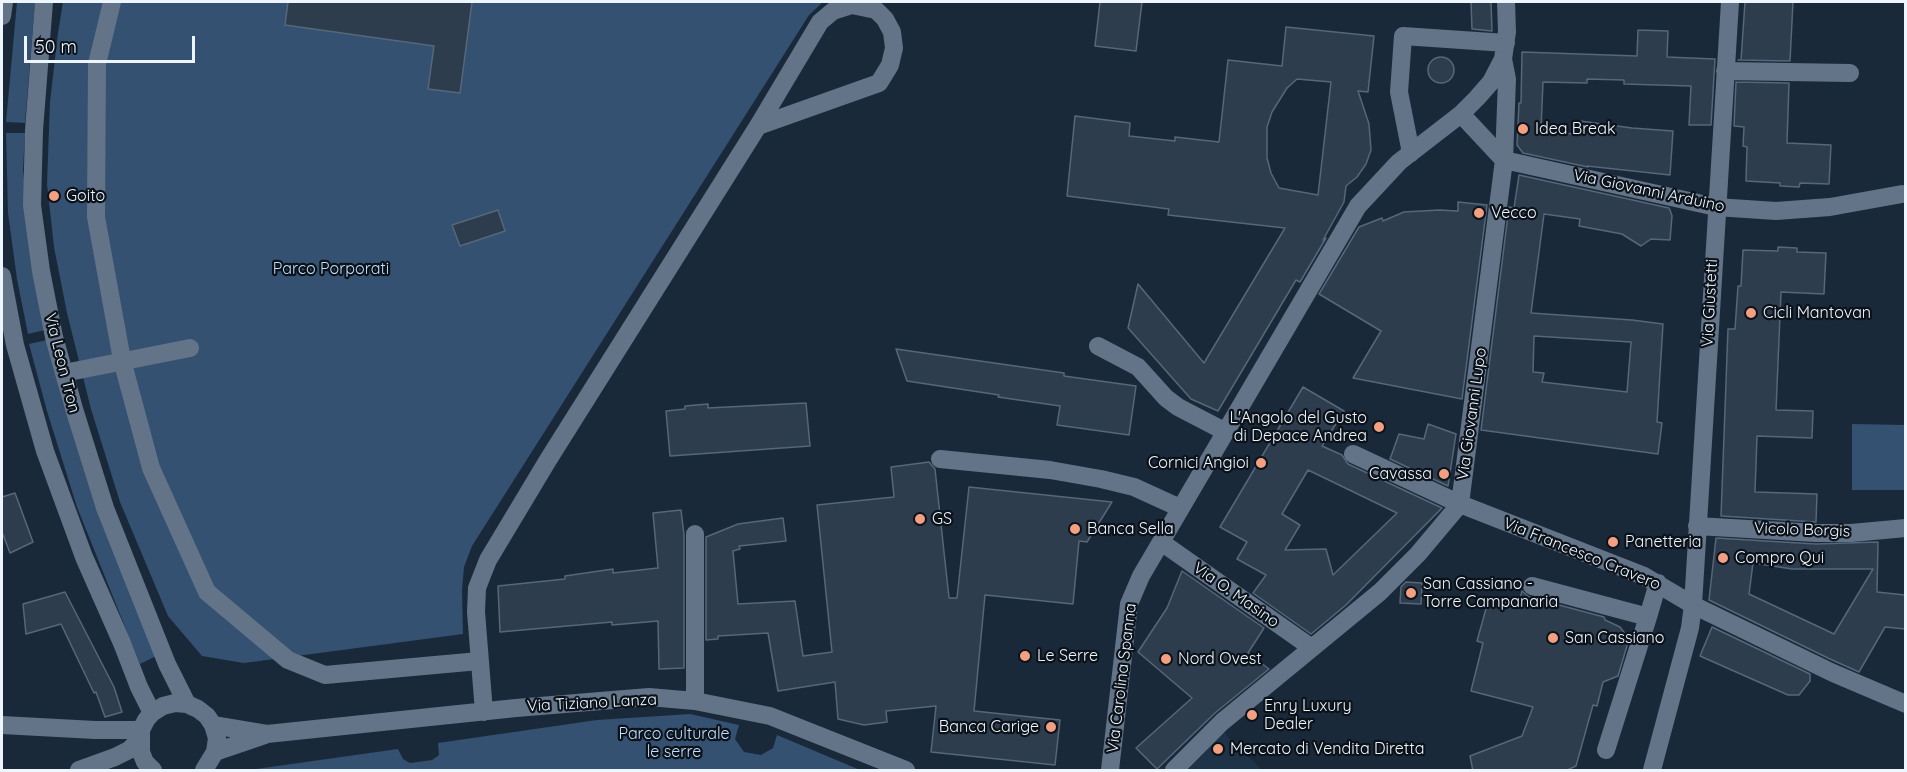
<!DOCTYPE html>
<style>
body{margin:0}
#map{position:relative;width:1907px;height:772px;overflow:hidden;background:#1a293a;font-family:Quicksand,sans-serif}
canvas{display:block}
.frame{position:absolute;inset:0;border:3px solid #edf5fe;pointer-events:none}
.scale{position:absolute;left:24px;top:36px;width:171px;height:27px;box-sizing:border-box;border:3px solid #edf5fe;border-top:0;padding-left:8px;font-size:18px;line-height:21px;white-space:nowrap;color:#edf5fe;-webkit-text-stroke:4px #0b1219;paint-order:stroke}
</style>
<div id="map">
<canvas width="1907" height="772"></canvas>
<div class="frame"></div>
<div class="scale">50 m</div>
</div>
<script>
const ctx = document.querySelector('canvas').getContext('2d');
ctx.lineJoin = 'round';
function fill(path, color) {
  ctx.fillStyle = color;
  ctx.fill(path, 'evenodd');
}
function toPath(rows) {
  const path = new Path2D();
  for (const r of rows) {
    if (r.length === 3) {
      path.moveTo(r[0] + r[2], r[1]);
      path.arc(r[0], r[1], r[2], 0, 2 * Math.PI);
      continue;
    }
    path.moveTo(r[0], r[1]);
    for (let i = 2; i < r.length; i += 2) path.lineTo(r[i], r[i + 1]);
  }
  return path;
}
function strokePath(path, color, width, dash) {
  ctx.strokeStyle = color;
  ctx.lineWidth = width;
  ctx.lineCap = dash ? 'butt' : 'round';
  ctx.setLineDash(dash || []);
  ctx.stroke(path);
}
function label(font, color, halo, rows, align = 'center') {
  ctx.font = font + ' Quicksand,sans-serif';
  ctx.lineWidth = 4.5;
  ctx.setLineDash([]);
  ctx.textBaseline = 'middle';
  ctx.strokeStyle = halo;
  ctx.fillStyle = color;
  for (const [text, x, y, turn = 0] of rows) {
    ctx.save();
    ctx.translate(x, y);
    ctx.rotate((+turn || 0) * Math.PI / 180);
    ctx.textAlign = isNaN(turn) ? turn : align;
    if (halo) ctx.strokeText(text, 0, 0);
    ctx.fillText(text, 0, 0);
    ctx.restore();
  }
}
fill(toPath([
 [1218,727,1262,770,1174,770]
]), '#1e3248');
fill(toPath([
 [17,2,35,2,25,123,6,122],
 [63,2,823,2,809,15,472,546,464,567,462,590,463,634,244,663,202,656,168,616,120,502,91,409,67,313,54,247,47,184,50,102,58,33],
 [6,133,25,133,23,170,25,189,45,330,28,334,17,279,8,213],
 [47,340,63,404,95,506,156,656,140,664,77,507,47,411,29,344],
 [1852,424,1905,425,1905,490,1852,490],
 [690,714,739,725,735,739,744,752,761,755,773,748,777,735,860,770,249,770,398,749,403,759,410,763,432,760,439,755,438,743,597,720]
]), '#345171');
const building = toPath([
 [288,2,472,2,460,93,428,89,434,46,285,25,288,2],
 [1100,2,1142,2,1136,51,1095,46,1100,2],
 [1471,2,1491,2,1492,31,1472,29,1471,2],
 [1745,2,1793,2,1790,61,1738,60,1741,60,1745,2],
 [1286,27,1374,36,1368,92,1358,91,1369,124,1371,150,1366,164,1357,177,1346,186,1344,202,1323,240,1326,238,1300,282,1296,280,1218,411,1191,399,1128,328,1138,284,1204,363,1285,228,1168,215,1169,209,1067,196,1075,116,1130,123,1129,136,1175,141,1175,137,1219,142,1228,60,1282,66,1286,27],
 [1297,79,1331,82,1318,195,1279,188,1271,173,1267,158,1267,127,1272,112,1287,88,1297,79],
 [1638,30,1668,31,1667,57,1715,59,1711,125,1689,125,1691,86,1624,84,1624,80,1587,79,1587,83,1543,82,1541,129,1578,135,1580,121,1632,128,1673,131,1670,175,1587,166,1588,167,1523,153,1517,145,1519,103,1521,103,1522,52,1637,56,1638,30],
 [1441,70,13],
 [1736,82,1789,83,1787,143,1831,145,1829,184,1800,183,1799,187,1780,186,1780,183,1746,181,1747,147,1743,146,1744,127,1734,126,1736,82],
 [1519,175,1669,208,1670,210,1672,216,1670,240,1651,239,1641,246,1622,234,1579,226,1580,219,1544,214,1531,313,1632,320,1663,324,1657,422,1662,423,1658,454,1481,430,1509,207,1514,208,1519,175],
 [1534,336,1631,342,1627,392,1542,382,1544,373,1533,372,1534,336],
 [1458,202,1487,205,1462,399,1353,378,1381,331,1319,294,1359,227,1382,218,1383,221,1404,212,1439,210,1458,211,1458,202],
 [498,210,505,231,460,246,452,225,498,210],
 [1778,247,1797,248,1797,252,1826,253,1824,294,1781,292,1776,410,1813,411,1812,438,1757,436,1755,492,1817,494,1816,522,1721,516,1728,329,1735,329,1738,286,1741,286,1743,250,1778,251,1778,247],
 [896,349,1064,373,1064,376,1136,386,1129,435,1057,425,1060,406,998,397,999,395,907,381,896,349],
 [1303,387,1344,411,1322,446,1342,455,1348,464,1442,508,1346,605,1311,634,1253,593,1266,575,1237,559,1247,542,1220,527,1303,387],
 [1308,470,1397,513,1333,575,1326,549,1285,550,1300,525,1282,514,1308,470],
 [806,403,810,446,670,456,666,411,685,409,685,406,708,404,708,408,806,403],
 [1428,424,1456,434,1448,486,1390,459,1399,434,1424,439,1428,424],
 [929,462,935,469,949,598,957,598,969,487,1112,502,1087,542,1079,541,1073,604,985,595,974,711,1060,720,1055,765,931,752,936,706,886,711,887,722,864,725,838,719,835,682,778,691,768,633,718,636,718,639,706,640,706,537,738,524,783,518,786,541,739,546,740,549,733,551,738,604,795,601,803,656,832,652,817,505,894,497,891,467,929,462],
 [15,493,33,542,10,553,2,532,2,497,15,493],
 [681,510,684,535,684,668,659,669,658,621,612,625,612,622,500,632,498,586,565,579,565,576,613,569,613,573,658,568,653,513,681,510],
 [1716,538,1816,544,1878,542,1877,592,1905,595,1905,629,1885,627,1859,672,1830,659,1709,600,1716,538],
 [1753,563,1792,569,1873,569,1834,634,1749,594,1753,563],
 [1182,571,1264,628,1248,653,1269,669,1215,713,1157,769,1136,748,1192,698,1138,652,1167,608,1182,571],
 [1406,582,1422,583,1421,604,1400,603,1401,587,1406,582],
 [1522,591,1529,597,1604,617,1605,620,1620,627,1629,639,1618,676,1603,682,1597,706,1593,705,1576,766,1565,771,1473,771,1470,756,1522,736,1533,707,1471,691,1483,643,1477,641,1489,598,1518,606,1522,591],
 [65,592,114,687,122,712,105,717,96,692,94,693,61,624,26,634,23,604,65,592],
 [1712,627,1810,674,1810,681,1799,695,1788,695,1700,656,1712,627]
]);
fill(building, '#2d3d4e');
strokePath(building, '#56677a', 1.5);
strokePath(toPath([
 [44,2,34,130,32,205,41,271,54,337,74,409,105,508,167,664,187,704],
 [112,2,97,64,96,217,122,360,151,468,207,592,288,660,325,675,479,661],
 [2,16,4,2],
 [1725,71,1850,73],
 [1461,114,1504,160],
 [1411,153,1399,92,1403,36,1506,43],
 [1504,160,1716,207,1776,211,1830,207,1902,194],
 [2,276,15,345,45,451,84,557,122,643,139,687,152,713],
 [1098,346,1138,367,1166,398,1178,407,1226,432],
 [64,373,190,348],
 [1353,454,1460,504,1644,576,1693,605,1833,673,1906,704],
 [940,459,1050,470,1101,479,1134,487,1180,508],
 [1697,526,1816,533,1851,533,1906,528],
 [695,534,695,701],
 [1161,542,1312,648],
 [1532,586,1648,617,1658,583],
 [484,712,476,612,477,588,488,560,548,460,758,126,820,22,833,11,852,5,876,10,885,19,892,32,894,48,890,65,879,83,758,126],
 [2,725,95,730,141,730],
 [213,725,267,734,516,708,649,697,695,701,770,716,906,770],
 [1606,750,1648,617],
 [215,752,265,735],
 [79,770,115,757,129,750,139,740],
 [153,770,145,762,141,752,141,730,146,720,152,713,163,706,175,703,187,704,198,709,207,716,213,725,217,738,215,752,204,770],
 [1110,770,1129,604,1141,576,1358,206,1399,162,1461,114,1477,98,1491,82,1503,59],
 [1174,770,1222,722,1380,592,1418,554,1460,504,1504,160,1507,79,1503,59,1507,32,1506,2],
 [1652,770,1690,628,1693,605,1730,2]
]), '#637488', 18);
for (const [x, y, r, color] of [
 [1523,129,6,"#f2a081"],
 [54,196,6,"#f2a081"],
 [1479,213,6,"#f2a081"],
 [1751,313,6,"#f2a081"],
 [1379,427,6,"#f2a081"],
 [1261,463,6,"#f2a081"],
 [1444,474,6,"#f2a081"],
 [920,519,6,"#f2a081"],
 [1075,529,6,"#f2a081"],
 [1613,542,6,"#f2a081"],
 [1723,558,6,"#f2a081"],
 [1411,593,6,"#f2a081"],
 [1553,638,6,"#f2a081"],
 [1025,656,6,"#f2a081"],
 [1166,659,6,"#f2a081"],
 [1252,715,6,"#f2a081"],
 [1051,727,6,"#f2a081"],
 [1218,749,6,"#f2a081"]
]) {
  const dot = new Path2D();
  dot.arc(x, y, r, 0, 2 * Math.PI);
  ctx.fillStyle = color;
  ctx.fill(dot);
  strokePath(dot, '#0b1219', 2);
}
label('16px', '#edf5fe', '#0b1219', [
 ["Idea Break",1535,129],
 ["Goito",66,196],
 ["Vecco",1491,213],
 ["Cicli Mantovan",1763,313],
 ["L'Angolo del Gusto",1367,418,"right"],
 ["di Depace Andrea",1367,436,"right"],
 ["Cornici Angioi",1249,463,"right"],
 ["Cavassa",1432,474,"right"],
 ["GS",932,519],
 ["Banca Sella",1087,529],
 ["Panetteria",1625,542],
 ["Compro Qui",1735,558],
 ["San Cassiano -",1423,584],
 ["Torre Campanaria",1423,602],
 ["San Cassiano",1565,638],
 ["Le Serre",1037,656],
 ["Nord Ovest",1178,659],
 ["Enry Luxury",1264,706],
 ["Dealer",1264,724],
 ["Banca Carige",1039,727,"right"],
 ["Mercato di Vendita Diretta",1230,749]
], 'left');
label('16px', '#edf5fe', '#0b1219', [
 ["Via Giovanni Arduino",1649,191,12],
 ["Via Giustetti",1710,303,-87],
 ["Via Leon Tron",62,363,76],
 ["Via Giovanni Lupo",1472,414,-82],
 ["Vicolo Borgis",1802,530,2],
 ["Via Francesco Cravero",1582,554,22],
 ["Via O. Masino",1236,595,35],
 ["Via Carolina Spanna",1122,678,-83],
 ["Via Tiziano Lanza",592,703,-3]
]);
label('16px', '#c2dffe', '#0b1219', [
 ["Parco Porporati",331,269],
 ["Parco culturale",674,734],
 ["le serre",674,752]
]);
</script>
